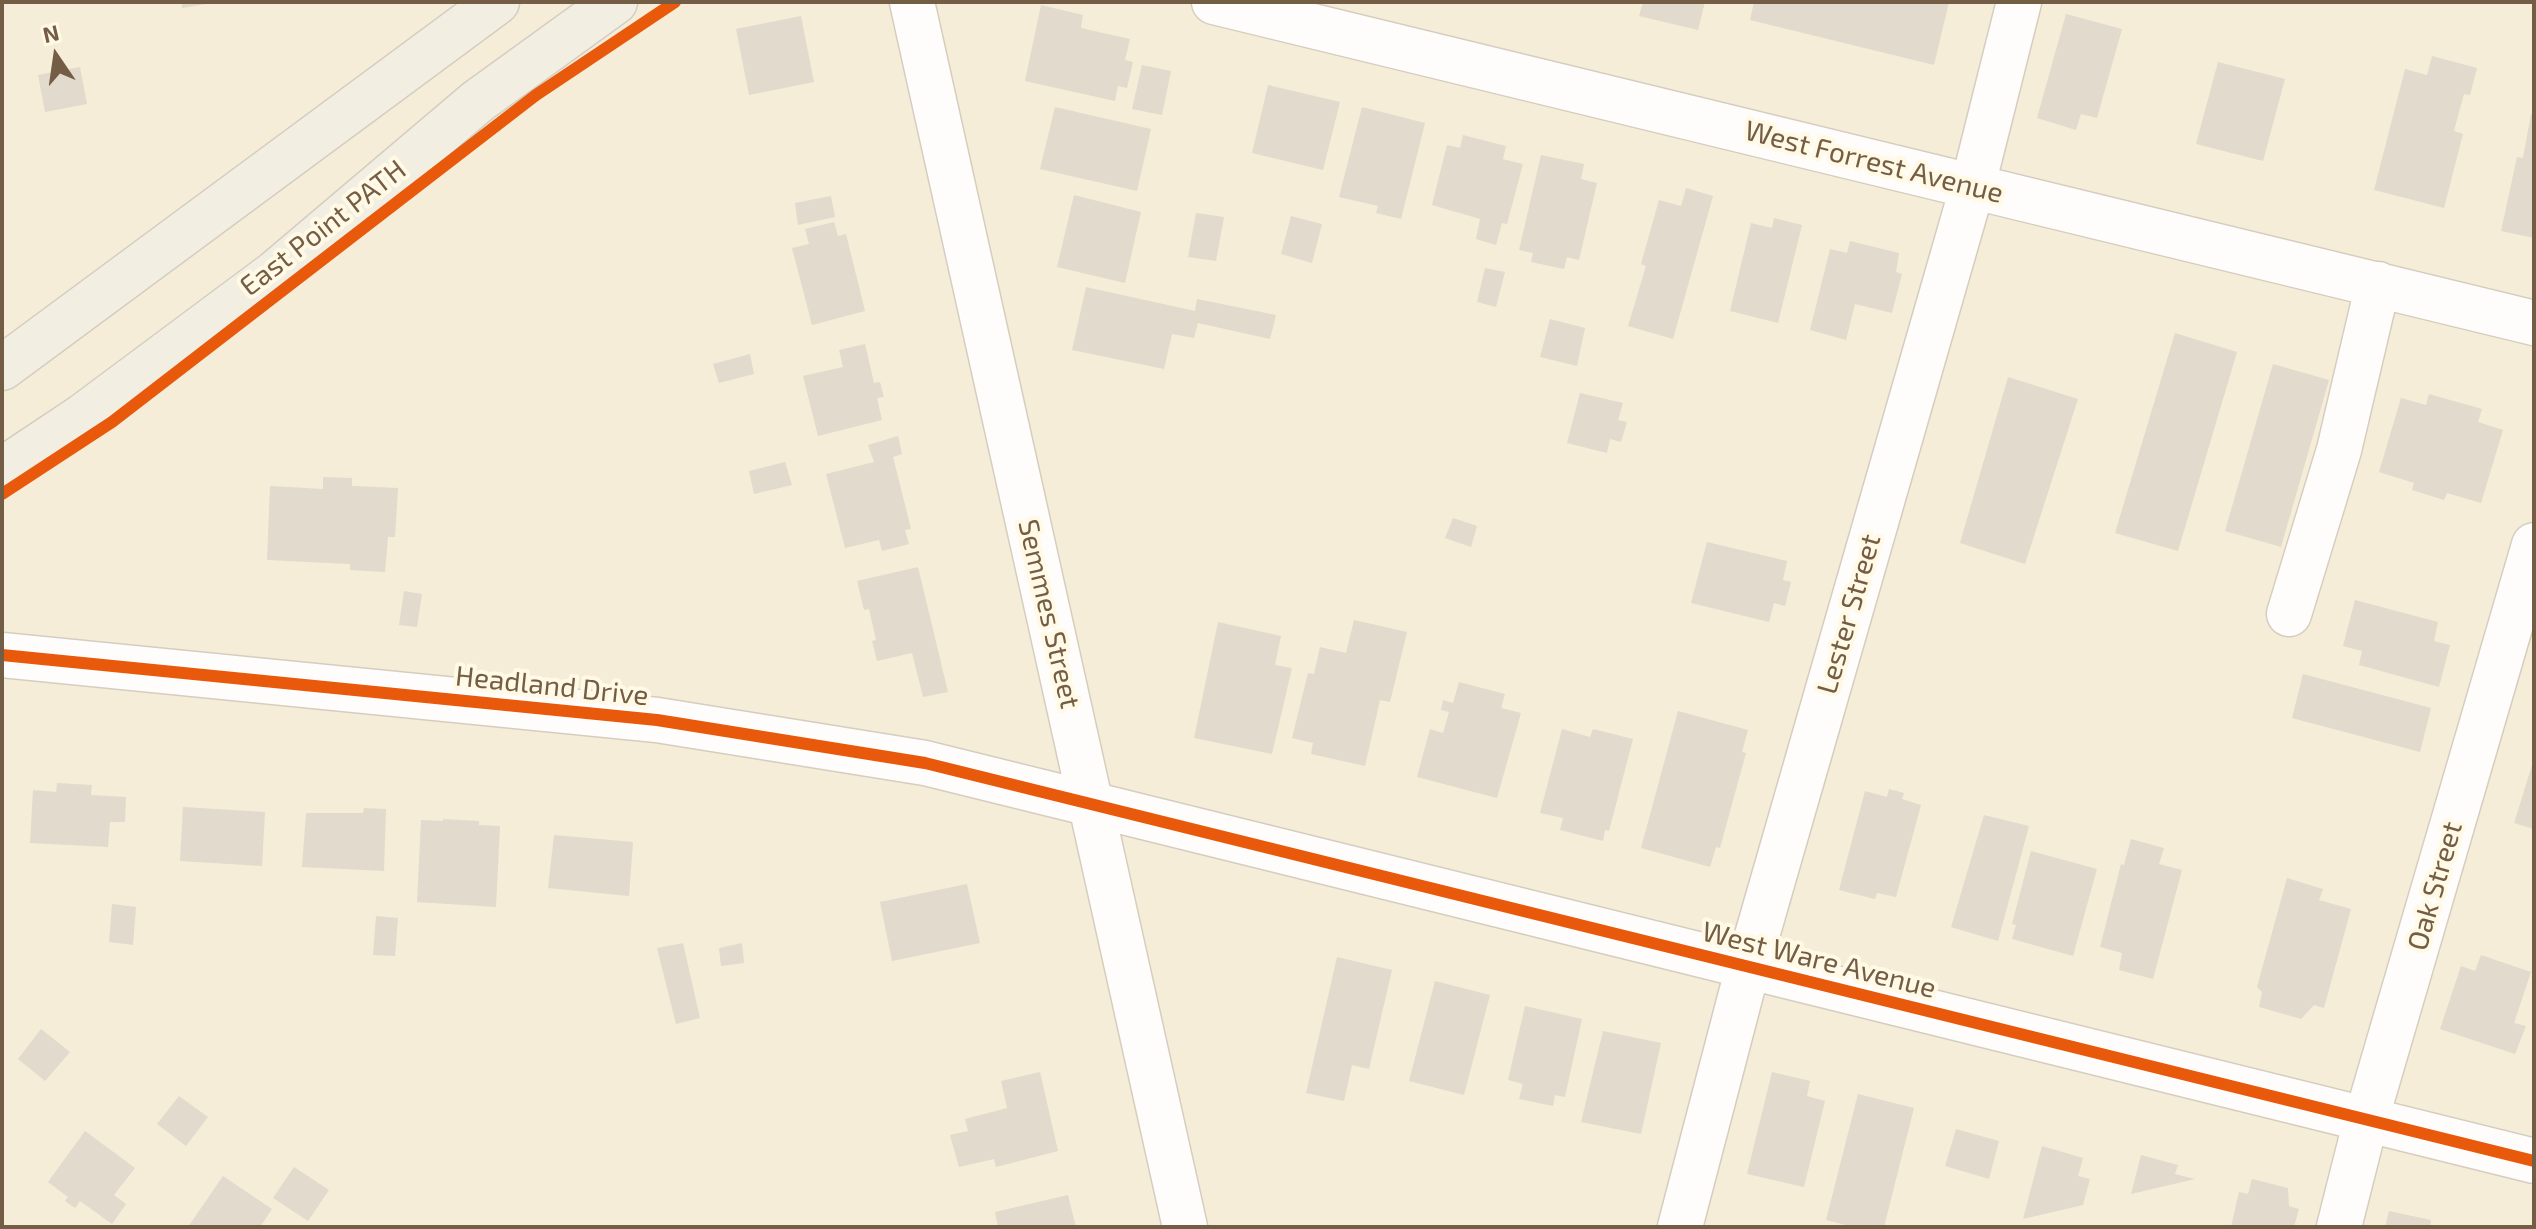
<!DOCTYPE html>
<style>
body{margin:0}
#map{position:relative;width:2536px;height:1229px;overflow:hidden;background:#f6f2e5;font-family:"Exo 2",sans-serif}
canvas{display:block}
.frame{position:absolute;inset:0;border:4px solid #745d45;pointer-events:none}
.north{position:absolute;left:16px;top:16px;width:80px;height:80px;-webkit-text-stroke:6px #fff9e5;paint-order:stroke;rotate:347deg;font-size:22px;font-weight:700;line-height:32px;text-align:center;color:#745d45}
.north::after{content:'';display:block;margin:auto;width:28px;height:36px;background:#745d45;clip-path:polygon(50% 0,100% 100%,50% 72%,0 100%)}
</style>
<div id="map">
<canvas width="2536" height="1229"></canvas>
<div class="frame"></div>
<div class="north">N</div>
</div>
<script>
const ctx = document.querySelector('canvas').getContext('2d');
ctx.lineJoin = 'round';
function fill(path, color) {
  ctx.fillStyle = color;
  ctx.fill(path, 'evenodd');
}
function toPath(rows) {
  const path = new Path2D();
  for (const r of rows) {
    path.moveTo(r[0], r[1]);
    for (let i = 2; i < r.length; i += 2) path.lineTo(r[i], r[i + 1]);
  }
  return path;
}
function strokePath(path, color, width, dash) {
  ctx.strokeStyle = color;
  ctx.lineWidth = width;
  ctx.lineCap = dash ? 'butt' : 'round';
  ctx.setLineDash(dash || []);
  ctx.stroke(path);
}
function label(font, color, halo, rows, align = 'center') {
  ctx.font = font + ' "Exo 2",sans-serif';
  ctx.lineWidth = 8;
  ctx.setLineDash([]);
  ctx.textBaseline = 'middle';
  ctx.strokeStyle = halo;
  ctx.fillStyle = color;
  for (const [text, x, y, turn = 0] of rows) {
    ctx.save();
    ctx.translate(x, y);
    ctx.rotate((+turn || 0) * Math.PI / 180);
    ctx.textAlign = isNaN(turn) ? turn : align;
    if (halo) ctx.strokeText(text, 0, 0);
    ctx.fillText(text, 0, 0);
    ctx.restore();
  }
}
fill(toPath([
 [2,2,2534,2,2534,1227,2,1227]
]), '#f5edd7');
fill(toPath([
 [182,2,206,2,206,4,182,8],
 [1643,2,1705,2,1698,30,1639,16],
 [1754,2,1949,2,1934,65,1750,20],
 [1041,5,1083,15,1081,28,1130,39,1125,60,1133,62,1127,88,1118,86,1115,101,1025,81],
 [2066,14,2122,29,2097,118,2081,114,2076,130,2037,118],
 [801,16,814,82,749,95,736,29],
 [2432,56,2477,68,2470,95,2464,94,2454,131,2463,134,2444,208,2374,190,2405,69,2427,75],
 [2218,62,2285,79,2263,161,2196,144],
 [1142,65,1171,71,1162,115,1132,109],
 [80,67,87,104,45,112,38,75],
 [1268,85,1340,102,1323,170,1252,153],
 [1055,107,1151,129,1137,191,1040,169],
 [1362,107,1425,123,1401,219,1376,213,1378,206,1339,197],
 [2531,114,2534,115,2534,238,2501,231,2517,157,2523,158],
 [1463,135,1506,146,1503,159,1523,164,1507,224,1502,223,1496,245,1476,239,1480,219,1432,205,1447,145,1460,148],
 [1541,155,1584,164,1581,179,1597,183,1579,260,1567,257,1564,269,1531,262,1533,253,1519,250],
 [1686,188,1713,196,1673,339,1628,326,1646,266,1641,264,1659,200,1681,206],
 [1074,195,1141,212,1125,283,1057,267],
 [831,196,835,217,798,225,795,203],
 [1196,213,1224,217,1216,261,1188,257],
 [1291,216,1322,224,1312,263,1281,254],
 [1774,218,1802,225,1778,323,1730,311,1751,223,1772,228],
 [834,222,838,236,846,234,865,311,812,325,792,248,809,244,805,229],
 [1850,241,1899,253,1896,272,1902,274,1892,313,1855,304,1846,340,1810,330,1830,249,1847,253],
 [1485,268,1505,272,1496,307,1477,302],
 [1086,287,1195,311,1197,299,1276,315,1270,339,1198,323,1194,338,1172,334,1164,369,1072,350],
 [1550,319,1585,328,1577,366,1540,357],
 [2175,333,2237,352,2178,551,2115,533],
 [865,344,874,383,880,382,884,397,877,398,882,420,818,436,803,376,843,367,839,350],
 [750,354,754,374,719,383,713,364],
 [2273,364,2329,380,2281,547,2225,531],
 [2008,377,2078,399,2025,564,1960,543],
 [1580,393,1623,403,1618,420,1627,422,1621,442,1610,439,1607,453,1567,443],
 [2429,394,2482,409,2478,422,2503,430,2481,503,2447,493,2444,500,2412,490,2414,483,2379,472,2401,398,2426,405],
 [898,436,902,454,893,457,911,529,905,530,909,544,882,551,879,540,845,548,826,474,874,462,868,445],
 [785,462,792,485,754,494,749,471],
 [323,477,352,478,352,486,398,488,395,537,388,537,385,572,350,570,350,564,267,560,270,486,323,489],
 [1453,518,1477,526,1471,547,1445,538],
 [1707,542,1787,561,1783,580,1791,582,1785,606,1774,603,1769,622,1691,603],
 [918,567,948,692,923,697,912,653,877,661,872,641,876,640,869,609,864,610,857,581],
 [404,591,422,594,417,627,399,625],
 [2355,600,2438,622,2434,641,2450,645,2439,687,2359,665,2362,651,2343,646],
 [1354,620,1407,632,1390,702,1380,700,1365,766,1311,754,1313,743,1292,738,1308,673,1314,674,1320,647,1346,653],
 [1218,622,1281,636,1275,665,1292,668,1272,754,1194,738],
 [2303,674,2431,708,2420,752,2292,718],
 [1459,682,1505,694,1501,708,1521,713,1497,798,1417,777,1430,729,1443,733,1449,712,1441,710,1443,700,1453,703],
 [1678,711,1748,730,1742,752,1746,753,1720,848,1716,847,1710,867,1641,848],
 [1562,729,1590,737,1593,729,1633,739,1609,831,1605,830,1603,841,1560,830,1563,818,1540,813],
 [2533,762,2534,762,2534,829,2514,823],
 [57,783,92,785,91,795,126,797,125,822,110,822,108,847,30,843,33,790,56,792],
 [1889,789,1904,793,1902,799,1921,805,1896,897,1877,893,1875,899,1839,890,1865,791,1887,797],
 [183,807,265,812,262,866,180,861],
 [364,808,386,809,384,871,302,867,306,813,363,813],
 [1984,815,2029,826,1998,941,1951,927],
 [443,819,479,821,479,825,500,826,496,907,417,902,421,820,443,821],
 [554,835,633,842,629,896,548,888],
 [2131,839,2164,848,2159,864,2182,870,2153,979,2119,970,2122,953,2100,947,2121,864,2124,865],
 [2031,851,2097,869,2073,956,2012,939,2016,925,2012,924],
 [2287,878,2323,889,2319,900,2351,909,2324,1008,2314,1005,2301,1019,2259,1007,2262,992,2257,987],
 [967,884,980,943,892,961,880,902],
 [112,904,136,907,133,945,109,942],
 [376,916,398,918,395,956,373,955],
 [683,943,700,1018,676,1024,657,948],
 [742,943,744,963,721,966,719,948],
 [2481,955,2531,972,2514,1023,2526,1026,2515,1054,2440,1029,2461,966,2475,971],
 [1337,957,1392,970,1369,1069,1352,1065,1344,1101,1306,1093],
 [1435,981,1490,995,1464,1095,1409,1081],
 [1525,1006,1582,1019,1565,1097,1555,1095,1553,1106,1519,1099,1523,1084,1508,1080],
 [41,1029,70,1052,45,1081,18,1059],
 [1603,1031,1661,1043,1641,1134,1581,1122],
 [1040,1072,1058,1151,996,1167,994,1159,959,1167,950,1135,968,1131,965,1119,1007,1108,1001,1081],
 [1772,1072,1810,1081,1807,1096,1825,1101,1804,1187,1747,1174],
 [1858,1094,1914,1108,1884,1227,1853,1227,1826,1220],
 [179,1096,208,1117,186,1146,157,1124],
 [1956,1129,1999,1141,1989,1179,1945,1166],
 [85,1131,135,1168,114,1195,126,1204,112,1224,80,1201,75,1208,65,1201,68,1197,48,1182],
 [2042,1146,2083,1158,2078,1176,2090,1179,2083,1205,2023,1219],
 [2141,1155,2178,1165,2175,1174,2195,1179,2131,1194],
 [294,1167,329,1190,308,1221,273,1198],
 [223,1176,272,1209,260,1227,188,1227],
 [2252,1179,2288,1188,2289,1206,2299,1209,2294,1227,2231,1227,2239,1192,2248,1194],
 [1068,1195,1076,1227,998,1227,995,1212],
 [2389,1211,2431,1220,2430,1227,2385,1227]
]), '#e2dacd');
const minor = toPath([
 [912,2,1185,1227],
 [1214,2,2534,323],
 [2289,614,2339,450,2378,284],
 [2,655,657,720,925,763,2534,1161],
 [1680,1227,1748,967,1973,185,2019,2],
 [2339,1227,2366,1120,2534,545]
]);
const major = toPath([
 [2,368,497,2],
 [2,470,83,416,275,273,478,101,615,2]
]);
strokePath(minor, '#d5cdc0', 47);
strokePath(major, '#d5cdc2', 47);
strokePath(minor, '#fefdfb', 44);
strokePath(major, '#f2efe2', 44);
strokePath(toPath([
 [2,494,112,422,536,95,675,2],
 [2,655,657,720,925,763,2534,1161]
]), '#e8590c', 12);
label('28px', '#745d45', '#fff9e5', [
 ["West Forrest Avenue",1874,162,14],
 ["East Point PATH",323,228,-38],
 ["Semmes Street",1049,614,77],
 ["Lester Street",1849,614,-74],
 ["Headland Drive",552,686,6],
 ["Oak Street",2435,886,-74],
 ["West Ware Avenue",1819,960,14]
]);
</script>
